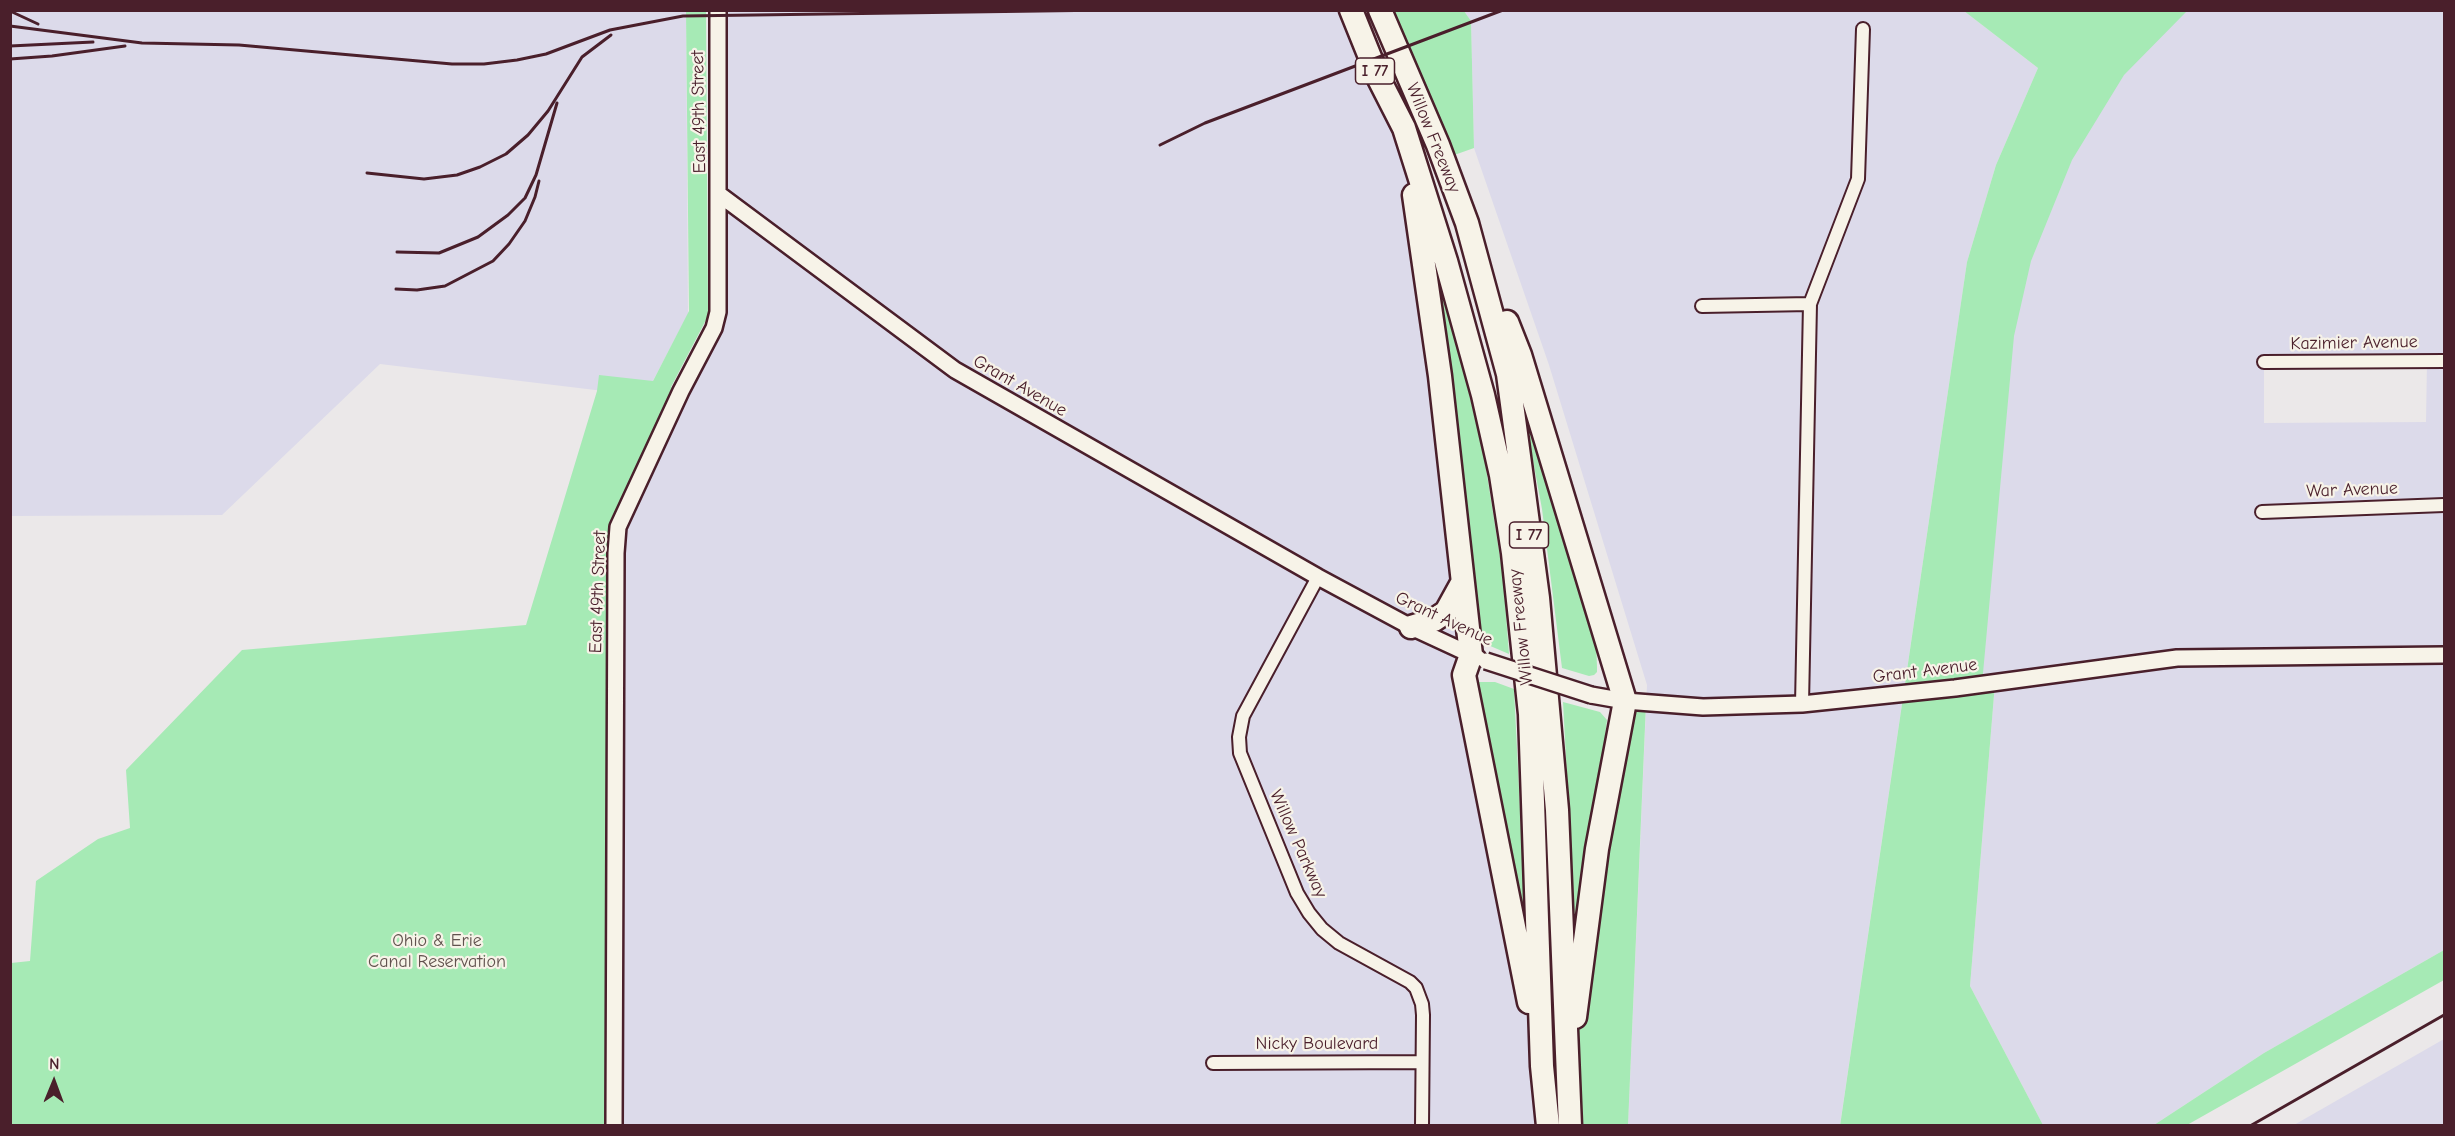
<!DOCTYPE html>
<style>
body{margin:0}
#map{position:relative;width:2455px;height:1136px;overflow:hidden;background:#ebe8e9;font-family:"Comic Neue",sans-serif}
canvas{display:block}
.frame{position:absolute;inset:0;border:12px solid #4a1f2b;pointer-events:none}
.north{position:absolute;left:24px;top:1052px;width:60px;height:60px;-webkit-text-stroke:4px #f7f3e8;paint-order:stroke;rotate:1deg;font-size:16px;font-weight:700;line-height:24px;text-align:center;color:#4a1f2b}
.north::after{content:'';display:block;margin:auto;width:21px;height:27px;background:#4a1f2b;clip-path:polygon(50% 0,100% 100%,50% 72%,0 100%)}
</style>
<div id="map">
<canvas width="2455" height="1136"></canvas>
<div class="frame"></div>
<div class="north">N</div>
</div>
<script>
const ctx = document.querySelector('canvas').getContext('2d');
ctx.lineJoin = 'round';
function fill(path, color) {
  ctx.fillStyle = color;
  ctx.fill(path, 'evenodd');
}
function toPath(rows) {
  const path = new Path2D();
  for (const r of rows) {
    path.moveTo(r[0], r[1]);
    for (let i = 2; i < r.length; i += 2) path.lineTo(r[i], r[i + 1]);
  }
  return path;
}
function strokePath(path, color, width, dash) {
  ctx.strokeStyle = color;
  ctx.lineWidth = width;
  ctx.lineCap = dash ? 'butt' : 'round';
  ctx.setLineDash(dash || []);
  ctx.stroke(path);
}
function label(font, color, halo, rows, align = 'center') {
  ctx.font = font + ' "Comic Neue",sans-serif';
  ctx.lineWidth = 4.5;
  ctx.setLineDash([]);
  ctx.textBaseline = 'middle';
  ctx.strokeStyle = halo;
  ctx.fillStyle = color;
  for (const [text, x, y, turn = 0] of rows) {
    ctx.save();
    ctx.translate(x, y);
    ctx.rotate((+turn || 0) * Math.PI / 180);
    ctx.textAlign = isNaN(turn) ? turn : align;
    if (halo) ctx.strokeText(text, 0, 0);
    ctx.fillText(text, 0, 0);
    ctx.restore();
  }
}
fill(toPath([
 [10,11,686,11,688,314,645,396,380,364,222,515,11,516],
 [717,11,1351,11,1404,128,1471,655,1542,1066,1548,1125,614,1126,618,527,714,328],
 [1464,11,1964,11,2038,68,1996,165,1967,262,1840,1125,1628,1125,1647,685,1549,365,1474,148,1471,21],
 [2146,11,2444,11,2444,950,2264,1053,2154,1125,2043,1125,1970,986,1995,683,1955,688,1993,302],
 [2427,361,2426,422,2264,423,2264,362],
 [2444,1039,2444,1125,2294,1125]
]), '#dcdaea');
fill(toPath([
 [686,11,706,11,708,316,671,387,681,391,618,527,614,1125,11,1126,11,963,30,961,36,881,98,839,130,828,126,770,242,650,526,625,597,391,599,375,653,381,689,311],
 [1380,11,1464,11,1471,21,1474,148,1443,159],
 [1964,11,2187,11,2124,75,2072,160,2031,261,2014,336,1982,684,1995,683,1970,986,2043,1125,1840,1126,1967,262,1996,165,2038,68],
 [1441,297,1445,299,1458,346,1485,462,1503,576,1509,654,1481,642],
 [1531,421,1596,640,1597,667,1597,672,1594,675,1589,676,1562,668,1542,509,1526,423],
 [1479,682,1495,682,1514,689,1525,909,1519,910,1476,689],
 [1625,701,1646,703,1628,1125,1570,1126,1567,1081],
 [1563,702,1600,712,1607,720,1586,884,1579,922,1575,925],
 [2444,950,2444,980,2187,1125,2154,1125,2264,1053]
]), '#a6eab5');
const minor = toPath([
 [1702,306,1810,304,1858,179,1863,29],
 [2264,362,2444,361],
 [2262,512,2444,505],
 [1318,577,1243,716,1239,737,1240,753,1297,893,1309,913,1322,929,1339,943,1410,982,1416,988,1422,1004,1423,1015,1422,1126],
 [1802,704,1810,304],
 [1213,1063,1422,1062]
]);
const tertiary = toPath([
 [720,195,955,370,1318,577,1411,627,1478,658],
 [1591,695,1625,701,1703,707,1802,704,1955,688,2177,658,2444,655],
 [614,1126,616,553,618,527,681,391,714,328,718,312,718,10]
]);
const motorway = toPath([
 [1351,10,1378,77,1404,128,1446,261,1483,395,1501,475,1513,553,1530,714,1542,1066,1548,1126],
 [1380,10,1438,145,1467,223,1508,374,1538,598,1557,810,1570,1126],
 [1414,195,1440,376,1471,655,1464,675,1529,1002],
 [1507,322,1520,355,1625,701,1597,849,1575,1017],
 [1411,627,1434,620,1446,612,1462,583]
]);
strokePath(minor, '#4a1f2b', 16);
strokePath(tertiary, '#4a1f2b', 20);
strokePath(motorway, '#4a1f2b', 27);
strokePath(minor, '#f7f3e8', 12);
strokePath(tertiary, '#f7f3e8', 15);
strokePath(motorway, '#f7f3e8', 22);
strokePath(toPath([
 [10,11,38,24],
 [10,26,142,43,239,45,452,64,484,64,517,60,546,54,610,30,683,16,1111,10],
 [10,46,93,42],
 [10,59,52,56,125,46],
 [1160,145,1205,123,1503,10],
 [367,173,424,179,457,175,480,167,506,154,528,135,548,111,582,57,611,35],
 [397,252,439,253,478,237,508,215,525,198,536,175,557,103],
 [396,289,417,290,445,286,493,261,509,244,525,221,535,197,539,181],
 [2250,1126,2444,1015]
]), '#4a1f2b', 3);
const tertiaryBridge = toPath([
 [1486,661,1591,695]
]);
strokePath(tertiaryBridge, '#4a1f2b', 20, []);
strokePath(tertiaryBridge, '#f7f3e8', 15);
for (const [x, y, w] of [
 [1375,71,39],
 [1529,535,39]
]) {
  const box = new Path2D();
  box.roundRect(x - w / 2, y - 13, w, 26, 4.5);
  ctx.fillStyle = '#f7f3e8';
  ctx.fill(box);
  strokePath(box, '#4a1f2b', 1.5);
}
label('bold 16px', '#4a1f2b', null, [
 ["I 77",1375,71],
 ["I 77",1529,535]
]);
label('18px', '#4a1f2b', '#f7f3e8', [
 ["East 49th Street",699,112,-91],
 ["Willow Freeway",1433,138,68],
 ["Kazimier Avenue",2354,343,-1],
 ["Grant Avenue",1020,386,30],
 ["War Avenue",2352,490,-2],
 ["East 49th Street",598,592,-88],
 ["Grant Avenue",1444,619,25],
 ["Willow Freeway",1521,627,-96],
 ["Grant Avenue",1925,671,-7],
 ["Willow Parkway",1298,844,66],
 ["Nicky Boulevard",1317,1044]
]);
label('18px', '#61524e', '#f7f3e8', [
 ["Ohio & Erie",437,941],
 ["Canal Reservation",437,962]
]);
</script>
